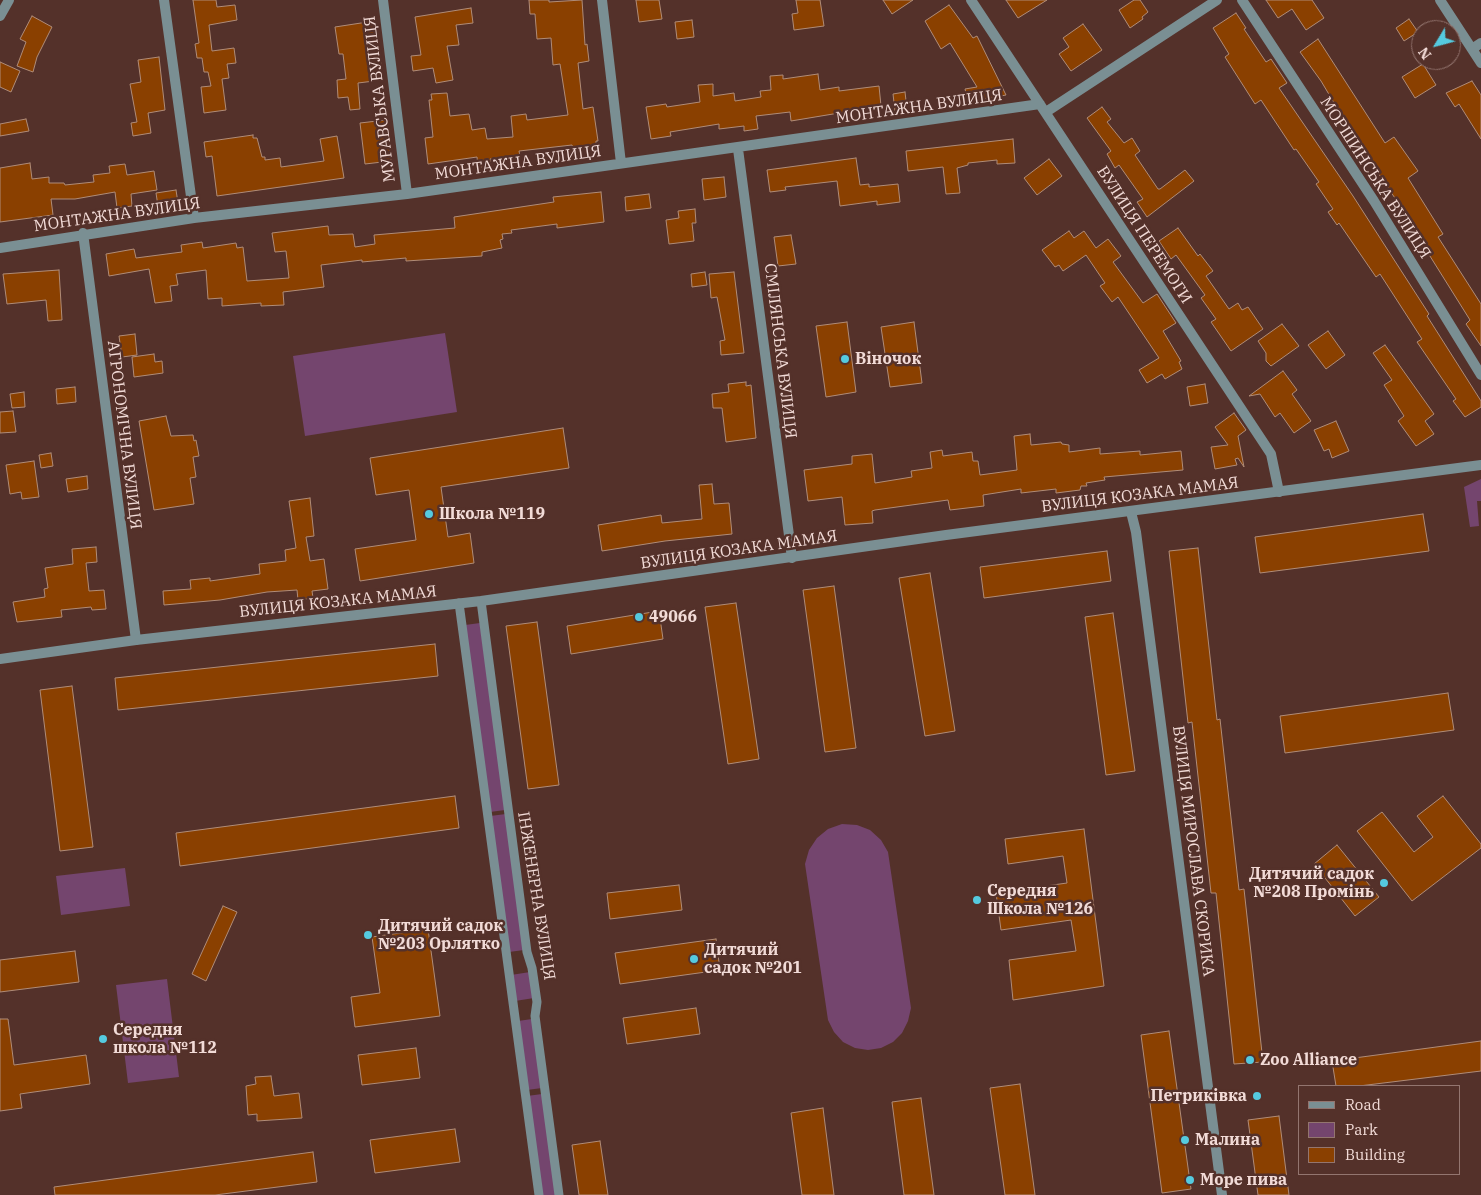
<!DOCTYPE html>
<meta charset="utf-8">
<style>
body{margin:0}
#map{position:relative;width:1481px;height:1195px;overflow:hidden;background:#54312a;font-family:"IBM Plex Serif",serif}
canvas{display:block}
.legend{position:absolute;left:1298px;top:1085px;width:162px;height:90px;box-sizing:border-box;background:#54312a;border:1px solid #93756f;margin:0;padding:6px 9px;list-style:none;font-size:15px;color:#f2dbd7}
.legend li{display:flex;align-items:center;gap:10px;height:25px}
.legend b{width:25px;border:1px solid #93756f}
.north{position:absolute;left:1411px;top:20px;width:50px;height:50px;box-sizing:border-box;background:#54312a;border:1px solid #93756f;border-radius:50%;rotate:233deg;font-size:14px;font-weight:700;line-height:20px;text-align:center;color:#f2dbd7}
.north::after{content:'';display:block;margin:auto;width:18px;height:22px;background:#55cadf;clip-path:polygon(50% 0,100% 100%,50% 72%,0 100%)}
</style>
<div id="map">
<canvas width="1481" height="1195"></canvas>
<ul class="legend">
<li><b style="height:6px;background:#7a8f93"></b>Road</li>
<li><b style="height:14px;background:#74456e"></b>Park</li>
<li><b style="height:14px;background:#8a4000"></b>Building</li>
</ul>
<div class="north">N</div>
</div>
<script>
const ctx = document.querySelector('canvas').getContext('2d');
ctx.lineJoin = 'round';
function fill(path, color) {
  ctx.fillStyle = color;
  ctx.fill(path, 'evenodd');
}
function toPath(rows) {
  const path = new Path2D();
  for (const r of rows) {
    path.moveTo(r[0], r[1]);
    for (let i = 2; i < r.length; i += 2) path.lineTo(r[i], r[i + 1]);
  }
  return path;
}
function strokePath(path, color, width, dash) {
  ctx.strokeStyle = color;
  ctx.lineWidth = width;
  ctx.lineCap = dash ? 'butt' : 'round';
  ctx.setLineDash(dash || []);
  ctx.stroke(path);
}
function label(font, color, halo, rows, align = 'center') {
  ctx.font = font + ' "IBM Plex Serif",serif';
  ctx.lineWidth = 5;
  ctx.setLineDash([]);
  ctx.textBaseline = 'middle';
  ctx.strokeStyle = halo;
  ctx.fillStyle = color;
  for (const [text, x, y, turn = 0] of rows) {
    ctx.save();
    ctx.translate(x, y);
    ctx.rotate((+turn || 0) * Math.PI / 180);
    ctx.textAlign = isNaN(turn) ? turn : align;
    if (halo) ctx.strokeText(text, 0, 0);
    ctx.fillText(text, 0, 0);
    ctx.restore();
  }
}
fill(toPath([
 [445,333,457,412,305,436,293,356],
 [1481,479,1481,501,1477,501,1479,526,1470,527,1464,487],
 [480,623,505,810,490,812,465,625],
 [506,814,524,950,509,952,490,816],
 [842,824,857,825,870,830,881,840,888,852,911,1008,908,1021,902,1033,893,1042,881,1048,868,1050,855,1048,843,1042,834,1032,828,1020,805,864,809,850,817,838,828,829],
 [125,868,130,906,61,915,56,876],
 [530,972,534,998,515,1001,511,975],
 [167,979,179,1077,128,1083,116,985],
 [532,1019,542,1088,527,1090,518,1021],
 [542,1094,556,1195,541,1195,527,1096]
]), '#74456e');
const building = toPath([
 [193,0,216,0,217,7,235,5,237,20,209,25,212,51,234,48,236,63,227,64,229,78,222,79,226,110,204,113,201,87,211,86,208,72,204,72,202,58,197,58,195,44,199,43,193,0],
 [529,0,549,0,549,2,582,0,585,45,587,44,589,61,578,63,583,109,593,107,598,141,596,141,596,145,573,148,572,145,519,151,520,156,490,159,491,166,478,167,477,157,428,164,425,138,433,137,429,100,432,100,431,94,447,93,450,116,469,114,472,130,485,128,487,139,513,137,511,116,526,114,527,120,568,115,560,64,553,65,551,38,537,39,535,14,530,14,529,0],
 [636,0,659,0,662,19,639,22,636,0],
 [796,0,820,0,824,26,794,30,792,14,798,13,796,0],
 [883,0,913,0,892,14,883,0],
 [1006,0,1047,0,1018,18,1006,0],
 [1134,0,1140,0,1148,12,1142,17,1143,19,1130,28,1119,10,1134,0],
 [1266,0,1312,0,1324,18,1306,30,1292,9,1278,18,1266,0],
 [949,5,973,38,977,36,1006,95,968,102,965,89,977,87,950,43,941,49,925,21,949,5],
 [471,8,473,23,456,25,459,45,447,46,453,80,436,83,433,68,413,71,411,56,421,55,415,17,471,8],
 [1236,13,1246,28,1244,29,1266,62,1271,59,1287,83,1279,88,1353,196,1429,314,1427,316,1481,401,1481,407,1465,417,1453,401,1456,399,1417,342,1422,339,1380,274,1376,277,1339,223,1337,225,1328,212,1333,209,1316,184,1319,182,1296,149,1294,150,1261,100,1255,104,1225,57,1229,54,1213,28,1236,13],
 [32,16,52,27,37,57,33,72,17,66,26,42,20,39,32,16],
 [1409,19,1418,32,1404,41,1396,28,1409,19],
 [692,20,694,37,677,39,675,22,692,20],
 [374,21,380,53,382,80,358,83,360,109,350,110,348,97,338,98,337,80,346,79,343,54,339,54,335,27,374,21],
 [1083,24,1102,50,1071,71,1059,54,1069,47,1063,38,1083,24],
 [1318,39,1385,143,1394,137,1418,171,1408,178,1443,234,1438,237,1481,304,1481,346,1466,324,1470,320,1413,229,1415,228,1358,143,1321,81,1300,52,1318,39],
 [159,57,165,110,148,113,151,133,133,136,131,123,137,122,130,84,141,82,138,60,159,57],
 [0,62,20,71,11,92,0,87,0,62],
 [1423,64,1436,85,1415,98,1402,77,1423,64],
 [818,74,820,90,839,87,839,91,879,86,881,106,791,121,790,112,756,116,758,129,744,131,744,126,719,129,719,124,670,132,671,136,651,139,646,107,666,104,667,107,700,102,698,85,713,84,713,96,734,93,735,101,761,97,760,91,771,90,770,76,783,75,783,79,818,74],
 [1472,81,1481,95,1481,139,1459,104,1455,107,1446,93,1472,81],
 [905,92,907,109,895,111,893,94,905,92],
 [1102,107,1111,119,1107,122,1124,143,1132,138,1140,151,1135,155,1158,189,1160,189,1185,170,1194,181,1147,217,1137,202,1143,199,1119,165,1115,168,1107,154,1111,151,1087,118,1102,107],
 [26,119,29,131,0,136,0,124,26,119],
 [386,120,391,161,365,164,360,123,386,120],
 [253,135,253,138,257,138,262,157,265,157,265,160,280,158,281,167,324,161,320,139,337,136,344,178,217,196,212,156,206,157,204,142,253,135],
 [1013,139,1015,163,997,164,997,160,968,163,968,165,957,168,960,193,946,194,943,167,908,171,906,151,1013,139],
 [856,158,860,185,869,184,869,187,898,184,900,202,877,205,877,201,840,206,837,181,785,187,786,190,770,192,767,170,856,158],
 [1049,159,1062,176,1037,195,1024,178,1049,159],
 [30,163,32,179,49,177,49,183,64,183,65,185,94,182,93,175,110,173,109,166,125,164,127,175,154,171,157,190,131,194,132,206,117,208,115,192,75,199,51,199,53,215,0,222,0,168,30,163],
 [724,177,726,197,704,200,702,179,724,177],
 [176,190,178,203,158,206,156,193,176,190],
 [601,192,604,222,557,228,557,224,511,230,512,233,502,234,503,239,500,240,502,248,482,252,482,256,406,261,406,258,362,262,362,260,321,265,324,287,283,292,284,305,261,306,261,303,222,306,222,298,208,299,206,270,176,274,178,285,170,286,172,301,155,303,149,269,109,276,106,254,134,249,136,258,182,252,181,245,202,242,203,248,236,243,237,248,243,247,247,281,289,278,286,251,275,252,272,233,328,226,329,235,353,234,355,247,375,244,374,235,455,228,454,217,554,202,553,197,601,192],
 [649,194,651,208,626,211,625,197,649,194],
 [695,209,696,223,692,223,694,241,669,244,666,220,679,218,678,211,695,209],
 [1178,228,1198,256,1200,254,1213,271,1206,276,1229,309,1238,303,1242,310,1248,307,1263,329,1231,351,1211,322,1216,319,1201,298,1205,295,1176,255,1171,259,1159,241,1178,228],
 [1069,231,1074,238,1084,231,1096,248,1108,239,1121,256,1113,262,1143,303,1157,294,1176,323,1163,331,1181,361,1179,362,1182,369,1165,379,1162,374,1147,383,1139,370,1159,358,1118,297,1112,302,1100,286,1105,283,1086,255,1063,271,1059,265,1055,267,1042,250,1069,231],
 [791,235,796,264,778,266,774,237,791,235],
 [59,270,62,320,48,321,46,300,7,304,3,274,59,270],
 [705,272,707,285,692,287,691,274,705,272],
 [734,272,744,353,721,355,720,341,725,340,717,297,711,298,709,274,734,272],
 [847,322,856,392,826,397,816,326,847,322],
 [914,322,922,383,890,387,881,327,914,322],
 [1282,324,1299,346,1271,366,1266,361,1266,353,1258,341,1282,324],
 [1328,331,1345,355,1326,369,1308,345,1328,331],
 [135,334,137,355,122,357,119,336,135,334],
 [1385,345,1434,414,1425,421,1434,434,1416,446,1398,421,1404,416,1384,385,1392,380,1373,353,1385,345],
 [154,354,155,362,162,361,163,373,134,377,132,357,154,354],
 [1283,371,1297,390,1292,394,1311,421,1294,433,1280,413,1275,417,1260,394,1249,396,1283,371],
 [746,382,746,386,751,385,756,438,726,442,722,408,713,408,712,394,729,392,728,384,746,382],
 [1205,384,1208,403,1190,406,1187,387,1205,384],
 [75,387,76,402,57,404,56,389,75,387],
 [24,392,25,407,12,408,10,394,24,392],
 [13,411,16,432,0,433,0,412,13,411],
 [1234,413,1246,430,1238,436,1244,467,1238,458,1235,459,1237,465,1215,469,1211,447,1228,445,1215,427,1234,413],
 [166,416,171,436,193,435,194,441,196,440,199,456,193,457,196,477,190,478,194,504,154,510,139,421,166,416],
 [1336,421,1349,451,1332,458,1329,449,1324,451,1314,430,1336,421],
 [563,428,569,468,441,487,448,537,470,533,474,563,360,581,355,549,416,540,409,490,376,495,370,458,563,428],
 [1030,434,1031,445,1061,442,1062,444,1069,445,1069,452,1100,448,1100,454,1140,451,1140,455,1181,451,1183,470,1104,477,1105,480,1086,483,1087,486,1081,486,1080,490,1056,493,1056,489,1021,493,1021,489,983,495,984,506,950,510,948,500,875,510,872,511,873,523,845,525,842,497,808,501,804,470,852,464,852,456,872,454,875,483,912,477,911,471,932,468,930,452,942,450,943,456,972,452,973,461,978,461,980,475,1017,470,1014,436,1030,434],
 [51,453,53,466,41,468,39,455,51,453],
 [34,461,39,497,22,499,21,492,10,494,6,465,34,461],
 [87,476,88,489,68,492,66,479,87,476],
 [712,484,714,504,729,503,732,534,665,541,602,551,598,525,661,515,662,523,702,519,699,485,712,484],
 [310,498,314,536,306,537,310,561,324,559,328,589,312,591,313,598,298,600,297,590,267,592,220,600,164,605,163,591,191,589,190,580,210,578,210,581,260,574,259,564,286,561,285,550,296,548,289,501,310,498],
 [1423,514,1429,551,1260,573,1255,537,1423,514],
 [96,547,97,562,86,563,89,591,104,590,106,609,92,610,91,607,61,610,62,617,17,622,13,602,45,597,44,589,48,588,45,568,73,564,72,549,96,547],
 [1198,548,1217,720,1220,719,1239,890,1244,889,1263,1062,1234,1064,1216,893,1211,893,1192,722,1188,723,1169,551,1198,548],
 [1107,551,1111,581,984,598,980,567,1107,551],
 [930,573,955,731,925,736,899,578,930,573],
 [834,586,856,748,825,752,803,590,834,586],
 [736,603,759,759,728,764,705,607,736,603],
 [659,611,663,639,571,654,567,626,659,611],
 [1113,613,1135,771,1106,775,1085,617,1113,613],
 [537,622,559,785,528,789,506,626,537,622],
 [435,644,438,676,118,710,115,678,435,644],
 [72,686,93,847,60,851,40,690,72,686],
 [1448,693,1454,730,1285,753,1280,716,1448,693],
 [455,796,459,828,180,866,176,833,455,796],
 [1443,796,1481,844,1481,848,1412,901,1357,831,1382,812,1414,852,1433,837,1417,816,1443,796],
 [1084,829,1104,986,1013,1000,1009,960,1076,951,1071,920,1001,930,996,893,1067,883,1063,856,1008,864,1005,839,1084,829],
 [1337,845,1379,897,1355,916,1314,864,1337,845],
 [679,885,682,910,610,919,607,893,679,885],
 [223,906,237,912,206,981,192,974,223,906],
 [428,929,440,1016,355,1027,351,997,380,993,372,937,428,929],
 [716,939,720,970,620,984,615,953,716,939],
 [75,951,79,982,0,992,0,960,75,951],
 [696,1008,700,1034,627,1044,623,1018,696,1008],
 [0,1019,8,1019,14,1065,86,1055,90,1084,20,1094,22,1108,0,1111,0,1019],
 [1169,1031,1191,1189,1162,1193,1141,1035,1169,1031],
 [1481,1041,1481,1071,1359,1086,1336,1086,1332,1061,1481,1041],
 [416,1048,420,1078,362,1085,358,1055,416,1048],
 [271,1076,274,1096,299,1093,302,1118,257,1121,257,1114,248,1115,246,1086,256,1084,255,1077,271,1076],
 [1020,1084,1035,1195,1005,1195,990,1088,1020,1084],
 [921,1098,934,1195,904,1195,892,1102,921,1098],
 [823,1108,834,1195,802,1195,791,1113,823,1108],
 [1279,1116,1289,1195,1258,1195,1248,1120,1279,1116],
 [455,1129,460,1162,375,1173,370,1140,455,1129],
 [600,1141,608,1195,579,1195,572,1145,600,1141],
 [313,1152,317,1182,215,1195,55,1195,54,1187,313,1152]
]);
fill(building, '#8a4000');
strokePath(building, '#b08c78', 1);
strokePath(toPath([
 [481,601,527,952,532,968,537,1002,535,1016,559,1195],
 [459,603,539,1195]
]), '#7a8f93', 9);
strokePath(toPath([
 [164,0,194,218],
 [383,0,407,194],
 [602,0,621,163],
 [971,0,1271,454,1279,492],
 [1242,0,1374,201,1481,375],
 [1440,0,1481,63],
 [0,16,9,0],
 [1472,49,1481,43],
 [1046,112,1217,0],
 [738,149,792,558],
 [83,233,136,640],
 [0,248,194,218,407,194,1040,104],
 [1131,512,1136,532,1222,1195]
]), '#7a8f93', 10);
strokePath(toPath([
 [0,659,136,640,481,601,946,535,1481,465]
]), '#7a8f93', 10);
for (const [x, y, r, color] of [
 [845,359,5,"#55cadf"],
 [429,514,5,"#55cadf"],
 [639,617,5,"#55cadf"],
 [1384,883,5,"#55cadf"],
 [977,900,5,"#55cadf"],
 [368,935,5,"#55cadf"],
 [694,959,5,"#55cadf"],
 [103,1039,5,"#55cadf"],
 [1250,1060,5,"#55cadf"],
 [1257,1096,5,"#55cadf"],
 [1185,1140,5,"#55cadf"],
 [1190,1180,5,"#55cadf"]
]) {
  const dot = new Path2D();
  dot.arc(x, y, r, 0, 2 * Math.PI);
  ctx.fillStyle = color;
  ctx.fill(dot);
  strokePath(dot, '#54312a', 2);
}
label('16px', '#f2dbd7', '#54312a', [
 ["МУРАВСЬКА ВУЛИЦЯ",380,99,-97],
 ["МОНТАЖНА ВУЛИЦЯ",919,107,-8],
 ["МОНТАЖНА ВУЛИЦЯ",518,163,-8],
 ["МОРШИНСЬКА ВУЛИЦЯ",1375,178,57],
 ["МОНТАЖНА ВУЛИЦЯ",117,215,-8],
 ["ВУЛИЦЯ ПЕРЕМОГИ",1144,235,57],
 ["СМІЛЯНСЬКА ВУЛИЦЯ",780,351,83],
 ["АГРОНОМІЧНА ВУЛИЦЯ",124,435,83],
 ["ВУЛИЦЯ КОЗАКА МАМАЯ",1140,495,-7],
 ["ВУЛИЦЯ КОЗАКА МАМАЯ",739,550,-8],
 ["ВУЛИЦЯ КОЗАКА МАМАЯ",338,602,-6],
 ["ВУЛИЦЯ МИРОСЛАВА СКОРИКА",1193,851,83],
 ["ІНЖЕНЕРНА ВУЛИЦЯ",536,896,81]
]);
label('bold 16px', '#f2dbd7', '#54312a', [
 ["Віночок",855,359],
 ["Школа №119",439,514],
 ["49066",649,617],
 ["Дитячий садок",1374,874,"right"],
 ["№208 Промінь",1374,892,"right"],
 ["Середня",987,891],
 ["Школа №126",987,909],
 ["Дитячий садок",378,926],
 ["№203 Орлятко",378,944],
 ["Дитячий",704,950],
 ["садок №201",704,968],
 ["Середня",113,1030],
 ["школа №112",113,1048],
 ["Zoo Alliance",1260,1060],
 ["Петриківка",1247,1096,"right"],
 ["Малина",1195,1140],
 ["Море пива",1200,1180]
], 'left');
</script>
